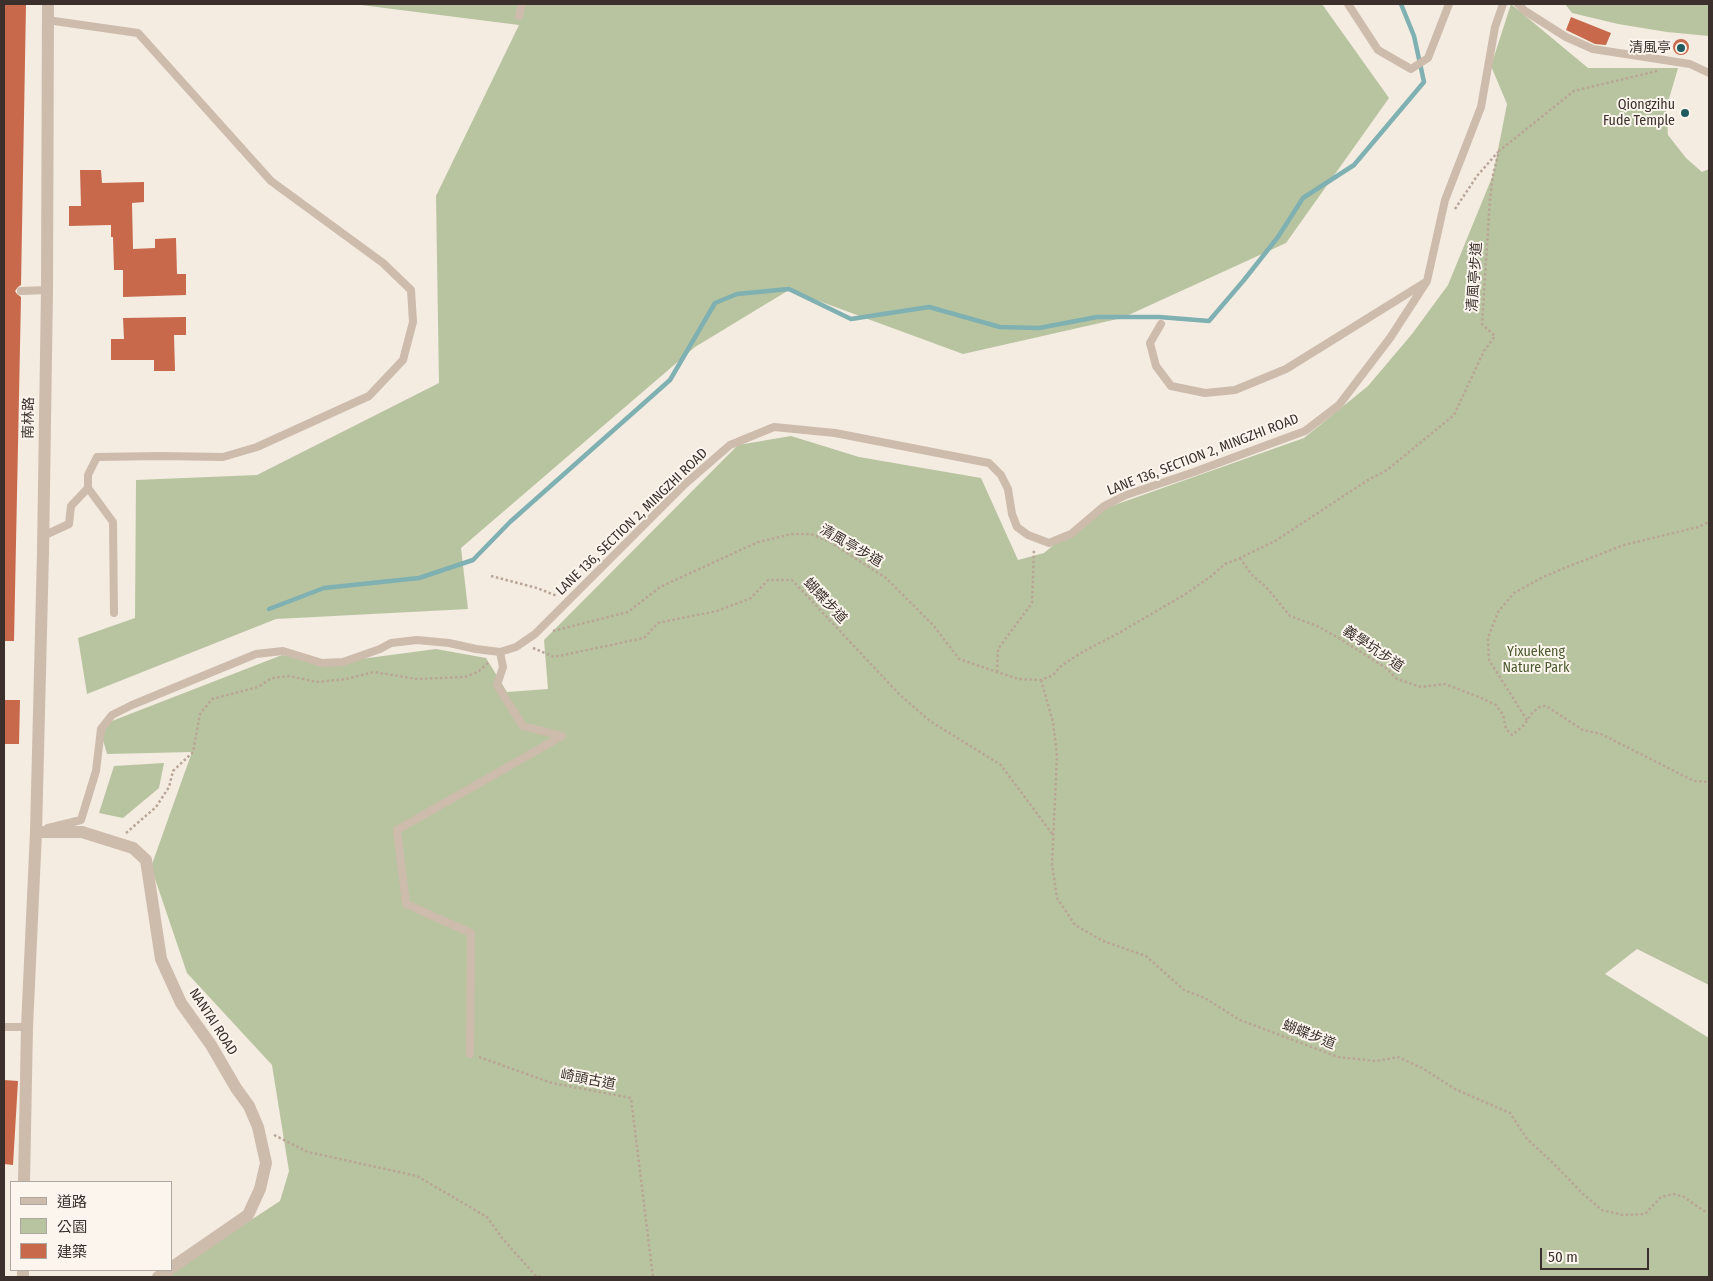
<!DOCTYPE html>
<meta charset="utf-8">
<style>
body{margin:0}
#map{position:relative;width:1713px;height:1281px;overflow:hidden;background:#f4ebe1;font-family:"Fira Sans Condensed","Noto Sans TC",sans-serif}
canvas{display:block}
.frame{position:absolute;inset:0;border:5px solid #3b302b;pointer-events:none}
.legend{position:absolute;left:10px;top:1181px;width:162px;height:90px;box-sizing:border-box;background:#fbf5ee;border:1px solid #aea6a0;margin:0;padding:6px 9px;list-style:none;font-size:15px;color:#3b302b}
.legend li{display:flex;align-items:center;gap:10px;height:25px}
.legend b{width:25px;border:1px solid #aea6a0}
.scale{position:absolute;left:1540px;top:1248px;width:109px;height:22px;box-sizing:border-box;border:2px solid #3b302b;border-top:0;padding-left:6px;font-size:15px;line-height:18px;white-space:nowrap;color:#3b302b;-webkit-text-stroke:4px #fbf5ee;paint-order:stroke}
</style>
<div id="map">
<canvas width="1713" height="1281"></canvas>
<div class="frame"></div>
<ul class="legend">
<li><b style="height:6px;background:#cdbbac"></b>道路</li>
<li><b style="height:14px;background:#b8c4a0"></b>公園</li>
<li><b style="height:14px;background:#c8694b"></b>建築</li>
</ul>
<div class="scale">50 m</div>
</div>
<script>
const ctx = document.querySelector('canvas').getContext('2d');
ctx.lineJoin = 'round';
function fill(path, color) {
  ctx.fillStyle = color;
  ctx.fill(path, 'evenodd');
}
function toPath(rows) {
  const path = new Path2D();
  for (const r of rows) {
    if (r.length === 3) {
      path.moveTo(r[0] + r[2], r[1]);
      path.arc(r[0], r[1], r[2], 0, 2 * Math.PI);
      continue;
    }
    path.moveTo(r[0], r[1]);
    for (let i = 2; i < r.length; i += 2) path.lineTo(r[i], r[i + 1]);
  }
  return path;
}
function strokePath(path, color, width, dash) {
  ctx.strokeStyle = color;
  ctx.lineWidth = width;
  ctx.lineCap = dash ? 'butt' : 'round';
  ctx.setLineDash(dash || []);
  ctx.stroke(path);
}
function label(font, color, halo, rows, align = 'center') {
  ctx.font = font + ' "Fira Sans Condensed","Noto Sans TC",sans-serif';
  ctx.lineWidth = 4;
  ctx.setLineDash([]);
  ctx.textBaseline = 'middle';
  ctx.strokeStyle = halo;
  ctx.fillStyle = color;
  for (const [text, x, y, turn = 0] of rows) {
    ctx.save();
    ctx.translate(x, y);
    ctx.rotate((+turn || 0) * Math.PI / 180);
    ctx.textAlign = isNaN(turn) ? turn : align;
    if (halo) ctx.strokeText(text, 0, 0);
    ctx.fillText(text, 0, 0);
    ctx.restore();
  }
}
fill(toPath([
 [353,4,1322,4,1389,98,1286,243,1122,318,963,354,789,290,695,347,461,548,468,609,276,619,87,694,78,638,135,618,136,480,257,475,439,383,436,196,519,25],
 [1511,4,1588,68,1678,68,1666,109,1668,135,1686,158,1702,172,1709,169,1709,985,1637,949,1605,974,1709,1038,1709,1277,164,1277,280,1201,289,1171,272,1065,187,973,151,867,192,752,107,754,99,726,282,655,338,662,436,649,486,658,507,692,548,689,544,640,738,445,791,436,859,457,981,478,1018,560,1044,553,1092,513,1304,438,1368,386,1412,334,1448,285,1493,175,1507,104,1491,66],
 [1565,4,1709,4,1709,36,1667,32,1618,24,1572,13],
 [164,763,159,788,123,818,99,813,114,766]
]), '#b8c4a0');
strokePath(toPath([
 [269,609,324,588,419,578,473,560,510,522,670,380,715,303,737,294,789,289,851,319,929,307,1000,327,1039,328,1097,317,1159,317,1209,321,1244,280,1278,237,1303,198,1354,165,1424,82,1414,36,1401,4]
]), '#7fb0b2', 4.5);
fill(toPath([
 [4,4,26,4,21,285,18,287,15,291,17,294,21,297,14,641,4,641],
 [1571,17,1611,33,1606,45,1595,44,1566,30],
 [1681,47,8],
 [80,170,101,170,102,183,144,182,144,202,132,203,133,249,155,248,155,239,176,238,177,274,186,274,186,295,123,297,123,270,114,270,113,237,111,237,111,225,69,226,69,206,81,206],
 [186,317,186,335,174,335,175,371,154,371,154,360,111,360,111,339,124,339,123,318],
 [4,700,20,700,19,744,4,744],
 [4,1080,18,1081,13,1165,4,1164]
]), '#c8694b');
strokePath(toPath([
 [1455,209,1477,176,1498,152],
 [1240,558,1251,574,1267,588,1290,616,1317,626,1337,637,1386,668,1397,679,1421,687,1445,684,1479,697,1496,705,1503,715,1506,729,1512,735,1523,726,1533,712,1541,706,1546,706,1583,730,1601,734,1694,781,1709,782],
 [491,576,537,588,557,596],
 [553,631,628,612,660,587,758,542,792,534,811,534,830,542,886,578,933,625,959,659,1018,679,1041,680,1053,675,1062,665,1084,651,1117,634,1184,595,1210,577,1225,564,1240,558,1275,541,1368,480,1387,470,1454,415,1484,351,1495,336,1482,324,1490,199,1493,175,1499,151,1574,91,1657,71],
 [533,648,554,657,644,638,658,623,717,611,751,598,768,580,792,580,899,694,930,721,1001,765,1053,835],
 [997,672,998,649,1032,603,1034,549],
 [1041,680,1053,722,1057,755,1052,865,1057,898,1075,925,1103,941,1146,956,1184,990,1205,998,1240,1020,1338,1057,1376,1061,1398,1057,1422,1068,1455,1089,1510,1113,1527,1139,1552,1162,1583,1194,1602,1210,1623,1215,1645,1214,1661,1197,1674,1194,1684,1197,1704,1211,1709,1211],
 [1527,720,1489,660,1488,638,1498,612,1514,593,1543,577,1572,565,1624,545,1698,527,1709,522],
 [126,833,156,807,169,787,173,771,193,752,200,714,212,699,258,687,272,678,290,676,316,682,346,679,374,672,417,679,465,677,478,672,489,662],
 [479,1057,552,1083,631,1098,653,1277],
 [274,1135,308,1152,417,1176,487,1217,502,1238,536,1276,542,1277]
]), '#b9a596', 2.5, [2.5, 2.5]);
strokePath(toPath([
 [1348,4,1378,50,1411,69,1428,58,1449,4],
 [1518,4,1525,11,1566,37,1593,49,1690,64,1709,73],
 [519,16,522,4],
 [21,291,47,290],
 [1161,324,1150,343,1156,366,1171,386,1205,393,1235,390,1286,369,1426,282],
 [88,488,113,522,114,613],
 [43,536,69,524,71,506,88,488,88,475,97,457,160,456,223,457,257,447,369,396,403,360,413,322,411,290,383,263,271,181,138,33,47,20],
 [48,828,81,820,96,771,101,729,112,715,132,705,256,654,283,651,322,663,343,662,380,649,391,643,417,640,449,643,476,649,500,652,516,647,535,634,685,484,730,445,774,427,835,433,989,463,1001,475,1008,489,1012,514,1017,527,1028,535,1049,543,1071,534,1104,506,1126,495,1194,472,1305,431,1339,405,1390,338,1427,281,1445,200,1481,107,1495,27,1503,4],
 [4,1027,27,1027],
 [470,1054,471,933,406,904,397,830,562,736,523,726,497,685,503,667,500,652]
]), '#cdbbac', 8);
strokePath(toPath([
 [48,4,47,290,43,552,36,832,82,832,133,848,146,860,161,959,181,1003,211,1045,236,1088,249,1106,258,1127,266,1163,260,1189,248,1215,171,1268],
 [158,1277,169,1270]
]), '#cdbbac', 12);
strokePath(toPath([
 [24,1182,27,1027,36,832],
 [23,1270,23,1277]
]), '#cdbbac', 12);
for (const [x, y, r, color] of [
 [1681,48,5,"#1f5a5e"],
 [1685,113,5,"#1f5a5e"]
]) {
  const dot = new Path2D();
  dot.arc(x, y, r, 0, 2 * Math.PI);
  ctx.fillStyle = color;
  ctx.fill(dot);
  strokePath(dot, '#fbf5ee', 2);
}
label('14px', '#3b302b', '#fbf5ee', [
 ["清風亭",1671,48],
 ["Qiongzihu",1675,105],
 ["Fude Temple",1675,121]
], 'right');
label('14px', '#3b302b', '#fbf5ee', [
 ["清風亭步道",1475,277,-86],
 ["南林路",29,418,-89],
 ["LANE 136, SECTION 2, MINGZHI ROAD",1203,455,-21],
 ["LANE 136, SECTION 2, MINGZHI ROAD",632,522,-44],
 ["清風亭步道",851,546,30],
 ["蝴蝶步道",825,601,47],
 ["義學坑步道",1373,649,34],
 ["NANTAI ROAD",213,1022,57],
 ["蝴蝶步道",1309,1035,22],
 ["崎頭古道",588,1080,11]
]);
label('14px', '#4a5a2e', '#fbf5ee', [
 ["Yixuekeng",1536,652],
 ["Nature Park",1536,668]
]);
</script>
